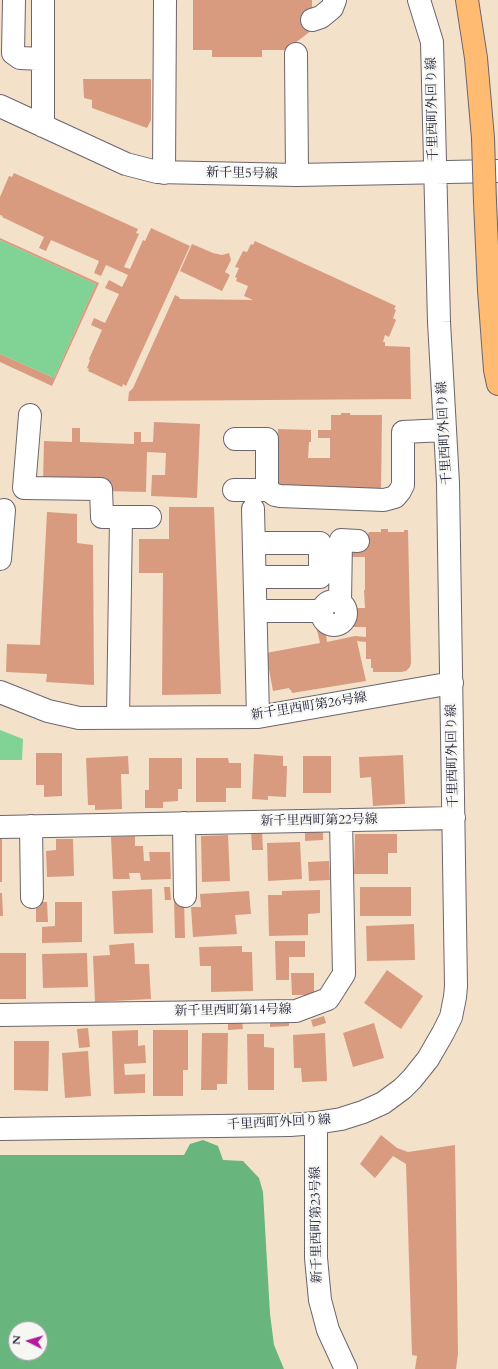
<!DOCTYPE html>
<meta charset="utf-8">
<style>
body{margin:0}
#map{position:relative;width:498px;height:1369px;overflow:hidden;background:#f4e1ca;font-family:Cardo,serif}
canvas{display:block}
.north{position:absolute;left:8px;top:1321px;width:40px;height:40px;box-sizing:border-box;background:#f6f6f2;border:1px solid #a1a1a9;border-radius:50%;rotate:275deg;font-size:11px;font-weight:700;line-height:16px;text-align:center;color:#22223b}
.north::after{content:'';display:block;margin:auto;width:14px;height:18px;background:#b5179e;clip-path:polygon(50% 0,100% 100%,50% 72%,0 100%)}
</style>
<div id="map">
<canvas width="498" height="1369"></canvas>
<div class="north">N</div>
</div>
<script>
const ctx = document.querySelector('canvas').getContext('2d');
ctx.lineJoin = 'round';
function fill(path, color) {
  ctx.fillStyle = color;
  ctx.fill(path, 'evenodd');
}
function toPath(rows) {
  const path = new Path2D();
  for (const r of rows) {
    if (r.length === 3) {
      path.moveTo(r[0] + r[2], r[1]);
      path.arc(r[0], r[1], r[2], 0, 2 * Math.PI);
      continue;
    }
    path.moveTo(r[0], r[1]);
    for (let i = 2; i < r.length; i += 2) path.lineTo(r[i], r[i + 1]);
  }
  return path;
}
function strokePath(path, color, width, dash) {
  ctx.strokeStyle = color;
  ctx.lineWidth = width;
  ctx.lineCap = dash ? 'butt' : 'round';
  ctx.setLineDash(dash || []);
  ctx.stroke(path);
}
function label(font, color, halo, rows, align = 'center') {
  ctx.font = font + ' Cardo,"Noto Serif JP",serif';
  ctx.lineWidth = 4;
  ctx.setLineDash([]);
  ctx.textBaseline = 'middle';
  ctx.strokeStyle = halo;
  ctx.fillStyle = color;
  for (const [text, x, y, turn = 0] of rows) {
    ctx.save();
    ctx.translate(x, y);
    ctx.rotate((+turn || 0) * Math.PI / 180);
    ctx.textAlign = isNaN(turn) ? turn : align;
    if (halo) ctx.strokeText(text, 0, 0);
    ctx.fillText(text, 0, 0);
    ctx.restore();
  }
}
fill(toPath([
 [0,240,96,284,54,378,0,354],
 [0,730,23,739,22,760,0,760]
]), '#80d395');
fill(toPath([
 [203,1140,218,1146,223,1160,243,1161,259,1178,263,1192,270,1314,274,1345,284,1369,0,1369,0,1155,184,1155,190,1144],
 [16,1329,40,1329,40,1353,16,1353]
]), '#68b57e');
fill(toPath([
 [193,0,312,0,312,30,286,50,262,50,262,57,212,57,212,50,193,50],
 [83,79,151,79,151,120,147,128,92,108,92,100,84,98],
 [14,173,138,229,136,233,139,234,124,267,130,269,143,240,145,241,151,228,190,246,126,386,123,384,122,387,88,371,89,369,87,368,90,360,89,359,102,330,91,325,94,318,105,323,119,294,105,288,109,280,122,287,128,275,106,265,101,276,94,273,99,261,51,240,46,251,39,248,44,237,2,217,3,216,0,215,0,197,9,176,12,177],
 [0,238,99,283,52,386,0,362,0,354,54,378,96,284,0,240],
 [255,241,396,306,394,309,396,310,393,318,396,320,389,337,385,335,383,342,385,342,385,346,410,347,411,399,128,401,129,392,133,388,175,295,179,297,180,299,253,300,244,296,248,286,236,281,237,278,235,277,239,268,235,267,243,251,247,252,251,244,253,245],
 [192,244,213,253,222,255,229,253,231,260,225,272,230,275,222,291,180,271],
 [341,413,350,413,350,415,382,415,381,491,275,489,276,433,278,433,278,429,311,430,311,442,309,442,308,458,330,458,330,438,318,438,318,430,331,430,331,415,341,415],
 [154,422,200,424,197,498,151,496,152,475,165,475,166,453,147,452,146,492,104,491,43,482,44,441,72,442,72,428,80,428,80,442,134,444,134,432,141,432,141,442,153,442],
 [169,507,214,507,221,694,162,695,163,573,139,573,139,539,169,539],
 [47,512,77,514,77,543,93,545,94,685,46,682,47,674,6,672,7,644,40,645],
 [381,529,388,529,388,532,404,532,404,530,408,530,411,663,410,667,406,671,401,672,373,672,373,668,371,668,371,659,366,659,366,642,357,641,366,681,292,693,291,690,290,690,289,688,273,691,266,653,320,643,317,630,325,628,327,642,355,636,366,637,366,627,351,627,352,608,365,608,364,590,365,590,365,557,352,557,351,550,365,550,365,533,368,534,369,532,381,532],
 [36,753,62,753,62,796,44,797,44,785,36,785],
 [254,754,283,756,283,766,287,766,286,797,268,796,268,800,252,799],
 [403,755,405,804,373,806,371,777,360,778,359,757],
 [128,756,129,774,121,774,122,809,95,810,95,805,88,805,86,758],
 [303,756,331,756,331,793,303,793],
 [149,758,182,758,182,789,178,789,178,801,163,802,163,808,145,808,145,790,149,790],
 [196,758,228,758,229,763,241,763,241,788,226,788,226,802,196,802],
 [323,828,323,840,305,841,305,829],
 [251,830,262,830,263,850,252,850],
 [355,834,397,834,397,853,388,853,388,874,354,874],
 [228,835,230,881,202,882,201,836],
 [135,836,135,846,143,846,144,861,150,861,149,852,170,852,171,879,141,880,140,873,129,873,130,879,113,879,111,837],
 [0,838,2,838,2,882,0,882],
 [56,839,73,839,74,876,47,877,46,851,56,850],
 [300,842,302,879,268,881,267,843],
 [329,861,330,880,309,881,308,862],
 [164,887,170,887,171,900,165,900],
 [360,887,411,887,411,916,360,916],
 [152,889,153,933,114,934,112,891],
 [320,890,320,913,308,914,308,935,269,936,268,895,282,895,282,891],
 [249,891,251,914,235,915,237,934,193,937,191,907,201,907,200,894],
 [0,893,2,893,3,916,0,916],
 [174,899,184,899,185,938,175,938],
 [36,902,47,902,48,922,36,922],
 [55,902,82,902,82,942,42,943,42,927,55,926],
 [414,924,415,960,367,961,366,926],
 [275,941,305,941,305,957,289,957,289,980,276,980],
 [134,943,135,964,149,964,151,999,95,1002,93,956,110,955,109,945],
 [242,946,242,952,252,952,253,991,211,992,211,966,200,966,199,947],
 [0,953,26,953,26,999,0,999],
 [87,953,88,987,43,988,42,954],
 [387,970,423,996,401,1029,364,1003],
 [291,973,314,973,314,995,292,995],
 [324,1016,326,1023,313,1027,311,1020],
 [289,1019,289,1026,270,1027,270,1020],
 [242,1020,243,1029,228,1030,228,1021],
 [374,1023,384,1058,353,1067,343,1033],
 [88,1028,90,1047,79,1048,77,1029],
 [138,1030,138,1046,145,1045,146,1063,124,1064,125,1075,145,1074,145,1093,114,1094,112,1031],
 [153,1030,188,1030,188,1070,183,1070,183,1096,153,1096],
 [202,1033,228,1033,227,1084,217,1084,217,1090,201,1090],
 [325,1033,327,1081,302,1082,301,1068,294,1068,293,1035],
 [247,1034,264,1034,264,1047,274,1048,274,1090,248,1090],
 [14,1041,49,1041,48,1091,14,1090],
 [88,1051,91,1096,65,1098,62,1053],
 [381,1135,397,1148,408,1152,455,1145,458,1354,456,1369,415,1369,417,1356,412,1355,406,1164,393,1156,375,1178,360,1164]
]), '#d89b80');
const minor = toPath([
 [14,0,13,53,20,58,43,59],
 [312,20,321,17,332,8,335,0],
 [296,54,297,175],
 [0,106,126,164,157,172,297,175,498,171],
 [43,126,43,0],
 [164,173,165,0],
 [30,415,24,488,101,489,102,517],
 [235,439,267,439,267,486,268,490,275,495,280,496,384,500,395,497,400,491,403,485,403,432,445,430],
 [234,490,268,490],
 [253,509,258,717],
 [105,517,150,517],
 [0,559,4,510],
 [255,577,320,577,320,543,266,543],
 [334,613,12],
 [340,602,341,540,358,541],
 [256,611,322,611],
 [0,692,48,711,79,718,258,717,452,683],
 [118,718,121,517],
 [184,823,185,896],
 [31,826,32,897],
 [0,827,454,818],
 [0,1015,296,1011,328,999,344,974,341,820],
 [316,1123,316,1258,320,1300,328,1330,346,1369],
 [0,1129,290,1125,316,1123,341,1119,363,1112,383,1103,402,1089,412,1079,428,1059,443,1033,451,1017,455,997,456,986,448,483,439,322,432,42,419,0]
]);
const major = toPath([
 [467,0,476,58,483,138],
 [485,202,489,290,495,370,498,384]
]);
strokePath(minor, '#6c656d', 24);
strokePath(major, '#6c656d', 24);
strokePath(minor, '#fff', 22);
strokePath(major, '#febb71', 22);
const majorBridge = toPath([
 [483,138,485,202]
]);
strokePath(majorBridge, '#6c656d', 24, []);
strokePath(majorBridge, '#febb71', 22);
label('13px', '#22223b', '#f6f6f2', [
 ["千里西町外回り線",433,109,-91],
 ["新千里5号線",242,174,1],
 ["千里西町外回り線",445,433,-93],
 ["新千里西町第26号線",309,707,-9],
 ["千里西町外回り線",453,756,-91],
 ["新千里西町第22号線",319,821,-1],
 ["新千里西町第14号線",233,1011,-1],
 ["千里西町外回り線",279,1123,-3],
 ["新千里西町第23号線",317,1225,-91]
]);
</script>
